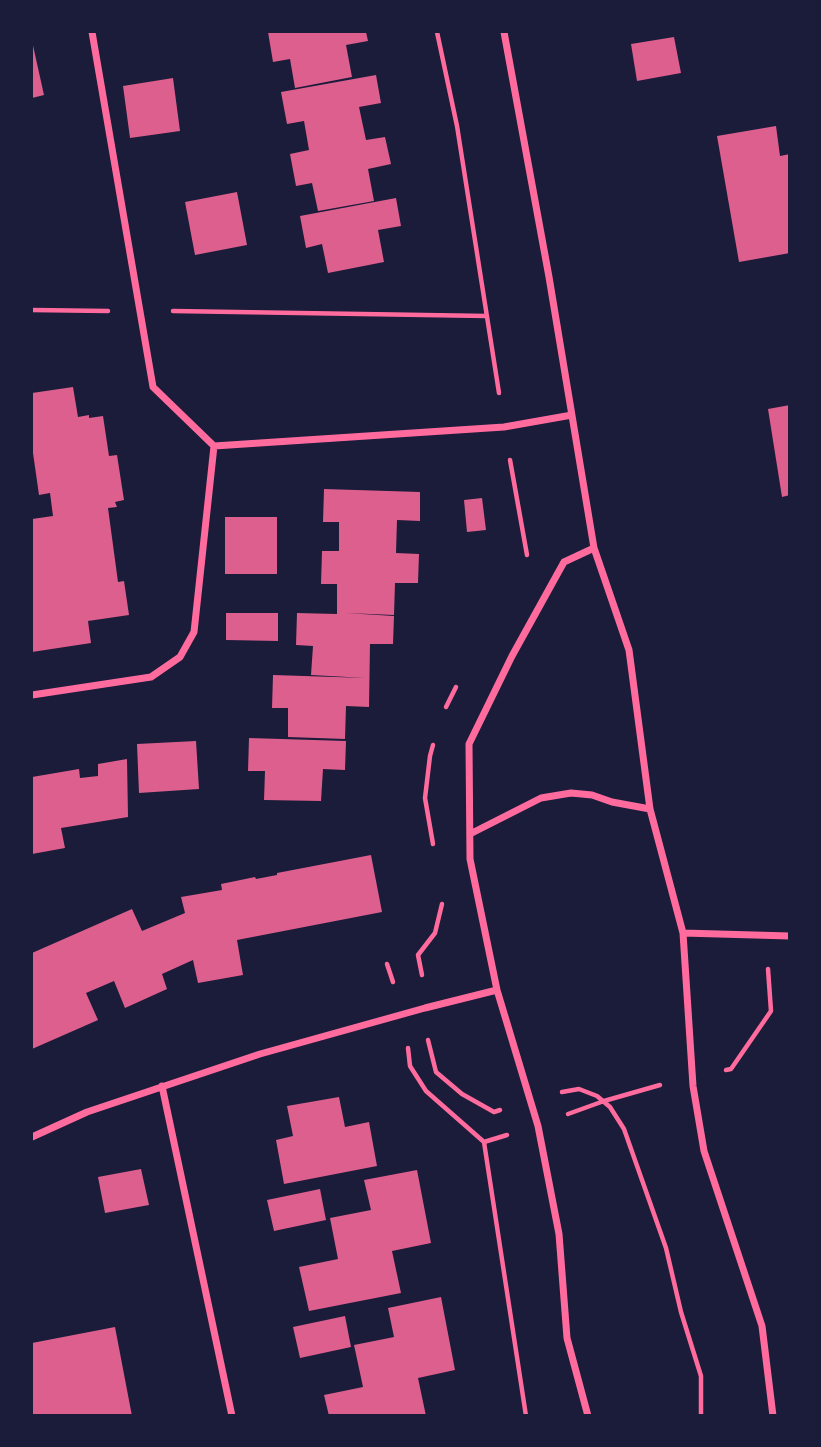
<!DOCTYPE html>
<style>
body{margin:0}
#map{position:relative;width:821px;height:1447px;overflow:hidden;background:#1b1b3a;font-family:"IBM Plex Sans",sans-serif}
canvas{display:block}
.frame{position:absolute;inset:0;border:33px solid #1b1b3a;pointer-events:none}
</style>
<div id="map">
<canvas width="821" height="1447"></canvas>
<div class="frame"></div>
</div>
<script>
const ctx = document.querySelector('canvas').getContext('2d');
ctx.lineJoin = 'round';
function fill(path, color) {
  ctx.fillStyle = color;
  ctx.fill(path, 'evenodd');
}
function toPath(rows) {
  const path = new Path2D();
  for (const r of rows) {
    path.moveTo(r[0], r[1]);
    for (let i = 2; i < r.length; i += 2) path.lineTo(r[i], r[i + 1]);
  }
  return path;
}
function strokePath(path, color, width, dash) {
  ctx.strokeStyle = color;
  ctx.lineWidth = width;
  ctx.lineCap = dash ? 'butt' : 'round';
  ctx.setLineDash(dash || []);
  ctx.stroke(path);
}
fill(toPath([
 [268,32,366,32,368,41,346,45,352,77,295,88,290,59,273,62],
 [674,37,681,73,637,81,631,44],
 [32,41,44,95,32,98],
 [376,75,381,103,359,107,366,140,385,137,391,164,368,169,374,201,318,211,312,183,296,186,290,154,309,150,304,121,287,124,281,92],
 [173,78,180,131,130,138,123,86],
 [776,126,780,156,790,154,790,253,739,262,717,136],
 [237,192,247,245,195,255,185,202],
 [396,198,401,226,378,230,384,262,328,273,322,244,306,248,300,216],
 [73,387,78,417,89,415,89,418,103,416,109,456,117,455,124,500,115,502,117,507,108,508,118,582,124,581,129,615,88,621,91,643,32,652,32,519,53,516,50,493,39,495,32,446,32,393],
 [790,405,790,495,782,497,768,409],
 [324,489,420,492,420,521,397,520,396,553,419,554,418,583,395,583,394,615,346,613,394,616,393,644,370,644,369,707,346,706,345,739,288,737,288,708,272,708,273,675,366,678,311,675,313,646,296,645,297,613,337,614,337,584,321,584,322,551,339,551,339,522,323,522],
 [482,498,486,530,467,532,464,500],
 [225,517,277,517,277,574,225,574],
 [226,613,278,613,278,641,226,640],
 [249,738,346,741,345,770,323,769,321,801,264,800,265,771,248,771],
 [196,741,199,789,139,793,137,744],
 [127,759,128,817,61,828,65,848,32,854,32,777,79,769,80,778,98,776,98,764],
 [371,855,382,912,237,940,243,975,198,983,193,960,162,974,167,989,125,1008,114,981,86,993,98,1020,32,1049,32,953,132,909,142,931,185,913,181,897,222,890,221,884,255,877,256,879,277,875,277,873],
 [339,1097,345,1127,369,1122,377,1166,284,1184,276,1140,293,1136,287,1106],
 [141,1169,149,1205,105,1213,98,1177],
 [417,1170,431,1243,392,1251,401,1293,309,1311,299,1267,338,1259,330,1218,371,1210,364,1180],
 [320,1189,326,1220,274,1231,267,1200],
 [441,1297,455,1370,418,1378,426,1416,329,1416,324,1395,363,1387,354,1345,394,1337,388,1308],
 [345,1316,351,1347,300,1358,293,1327],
 [115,1327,132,1416,32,1416,32,1343]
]), '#dd5f8e');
strokePath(toPath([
 [437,32,457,126,499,393],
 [32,310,108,311],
 [173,311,487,316],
 [510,460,527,555],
 [446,707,456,687],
 [433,844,425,798,430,756,433,745],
 [387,964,393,982],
 [422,975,418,955,435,933,442,904],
 [428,1040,436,1072,462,1094,494,1112,500,1110],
 [408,1048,410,1066,426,1091,484,1142],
 [726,1070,731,1069,771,1011,768,969],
 [562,1092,579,1089,597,1096,610,1107,624,1129,666,1248,681,1312,701,1376,701,1416],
 [568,1114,604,1101,660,1085],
 [507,1135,484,1142,526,1416]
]), '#ff6b9d', 4.5);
strokePath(toPath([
 [92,32,153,387,214,446],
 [504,32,549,277,594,548,629,650,650,809,683,933,693,1086,704,1151,762,1326,773,1416],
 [32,695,151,677,180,657,194,632,214,446,504,427,572,415],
 [470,834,541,798,571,793,592,795,612,802,650,809],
 [683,933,790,936],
 [162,1086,232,1416],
 [32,1137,87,1112,260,1054,425,1008,497,990],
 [588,1416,567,1338,559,1234,538,1126,497,990,470,859,469,744,512,656,564,562,594,548]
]), '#ff6b9d', 7);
</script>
